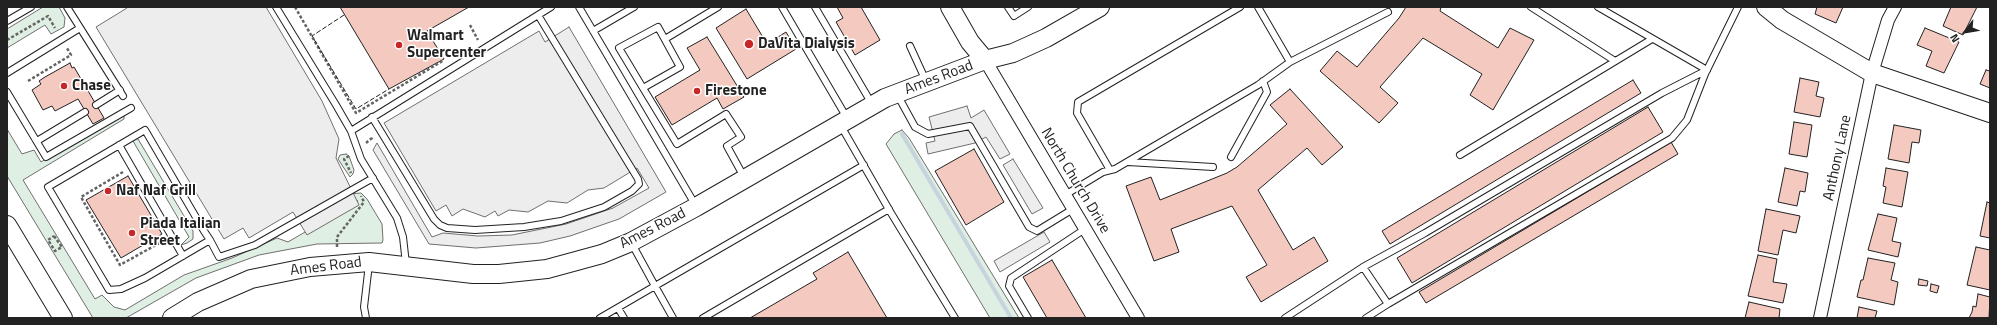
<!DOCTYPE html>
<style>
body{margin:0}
#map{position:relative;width:1997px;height:325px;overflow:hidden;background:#fff;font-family:"Titillium Web",sans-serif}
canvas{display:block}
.frame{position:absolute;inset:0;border:8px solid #222;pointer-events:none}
.north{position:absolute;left:1945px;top:12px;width:40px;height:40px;-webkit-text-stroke:3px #fff;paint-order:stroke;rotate:239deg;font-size:11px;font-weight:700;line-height:16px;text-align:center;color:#222}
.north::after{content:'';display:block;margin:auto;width:14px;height:18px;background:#222;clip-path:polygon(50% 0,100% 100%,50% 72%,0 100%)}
</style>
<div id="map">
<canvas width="1997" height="325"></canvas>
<div class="frame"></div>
<div class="north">N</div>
</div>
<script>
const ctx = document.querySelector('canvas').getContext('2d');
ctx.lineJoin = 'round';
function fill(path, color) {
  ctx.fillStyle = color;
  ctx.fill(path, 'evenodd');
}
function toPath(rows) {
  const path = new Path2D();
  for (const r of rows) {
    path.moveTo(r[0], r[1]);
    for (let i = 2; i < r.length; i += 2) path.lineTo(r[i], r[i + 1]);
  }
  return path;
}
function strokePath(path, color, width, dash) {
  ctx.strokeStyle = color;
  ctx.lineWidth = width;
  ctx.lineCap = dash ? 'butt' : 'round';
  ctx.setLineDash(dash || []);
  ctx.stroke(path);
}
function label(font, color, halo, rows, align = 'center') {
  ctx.font = font + ' "Titillium Web",sans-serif';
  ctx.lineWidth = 3;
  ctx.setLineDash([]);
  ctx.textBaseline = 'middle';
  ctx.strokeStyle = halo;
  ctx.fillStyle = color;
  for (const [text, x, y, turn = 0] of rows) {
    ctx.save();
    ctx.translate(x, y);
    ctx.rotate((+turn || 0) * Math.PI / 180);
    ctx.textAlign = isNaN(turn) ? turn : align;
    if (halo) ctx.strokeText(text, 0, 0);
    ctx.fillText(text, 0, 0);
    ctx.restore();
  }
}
const green = toPath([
 [43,7,59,7,65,18,64,27,51,34,45,25,7,48,7,29,43,7],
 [118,116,124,116,124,119,23,180,95,299,102,295,114,307,125,310,184,275,232,258,277,238,288,242,358,201,348,195,349,194,361,193,367,199,382,224,383,240,382,243,317,244,259,255,196,278,126,318,93,318,7,176,7,129,22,154,34,150,41,162,118,116],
 [902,130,909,138,1019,318,990,318,886,144,894,134,902,130],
 [135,138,138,139,193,231,193,239,187,243,181,245,189,237,133,141,135,138],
 [346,154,349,156,354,170,353,174,350,177,338,159,340,155,346,154]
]);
fill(green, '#e0efe3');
strokePath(green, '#6f6f6f', 1);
const parking = toPath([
 [127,7,266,7,322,101,339,139,336,158,359,205,307,235,293,212,249,238,243,228,224,239,96,27,127,8,127,7],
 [569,27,666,192,619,219,570,236,540,243,476,248,429,244,373,150,377,143,432,237,443,233,478,236,512,235,566,224,613,208,649,188,637,168,604,188,588,190,567,203,548,201,528,212,509,210,498,216,495,211,485,217,463,209,452,216,446,205,436,211,384,123,539,31,545,42,569,27],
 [967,106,971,118,984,110,1010,154,1000,159,986,137,975,143,928,154,926,143,935,141,929,117,967,106],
 [1013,159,1043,208,1032,214,1003,165,1013,159],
 [1044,232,1050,242,1000,272,994,261,1044,232]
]);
fill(parking, '#ededed');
strokePath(parking, '#6f6f6f', 1);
strokePath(toPath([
 [902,134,1011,318]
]), '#c7d3dd', 4);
const building = toPath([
 [340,7,469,7,427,31,444,59,389,89,340,7],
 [837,7,861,7,880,40,855,55,836,22,843,18,837,7],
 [1406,7,1441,7,1440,11,1498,48,1510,28,1534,40,1493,110,1470,95,1482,74,1423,38,1380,87,1398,103,1379,123,1320,71,1337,51,1357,67,1399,18,1406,7],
 [1817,7,1843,7,1836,23,1815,14,1817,7],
 [1951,7,1977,7,1963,35,1943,26,1951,7],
 [746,9,767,44,786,32,796,49,747,79,716,28,746,9],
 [1925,28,1959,42,1944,73,1926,66,1932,51,1917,45,1925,28],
 [707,37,744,97,723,109,717,98,672,125,655,97,700,70,687,48,707,37],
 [70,63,72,68,74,67,104,118,93,124,78,99,55,111,52,106,43,110,32,90,41,84,39,81,45,77,70,63],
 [1986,70,1990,71,1990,88,1980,84,1986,70],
 [1800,78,1819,82,1816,96,1824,98,1820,117,1794,112,1800,78],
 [1633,80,1641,93,1390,244,1382,231,1633,80],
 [1290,89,1343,147,1322,165,1307,148,1258,190,1293,250,1314,237,1328,261,1261,302,1246,277,1267,265,1232,206,1171,229,1179,252,1154,261,1126,186,1151,177,1160,200,1227,173,1237,167,1287,124,1270,105,1290,89],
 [1648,107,1663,132,1412,283,1397,258,1648,107],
 [1794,122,1812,125,1807,157,1789,154,1794,122],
 [1894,125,1921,130,1919,143,1912,142,1909,163,1888,159,1894,125],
 [1671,142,1678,154,1426,303,1419,292,1671,142],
 [974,149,1004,202,966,225,935,171,974,149],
 [1785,168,1808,173,1805,192,1800,191,1797,206,1778,202,1785,168],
 [1886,168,1908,172,1902,207,1883,203,1886,187,1883,186,1886,168],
 [128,176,162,234,121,258,86,200,128,176],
 [1987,202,1990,203,1990,238,1980,236,1987,202],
 [1766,209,1800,216,1796,233,1783,230,1778,255,1758,251,1766,209],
 [1878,214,1897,218,1892,241,1901,243,1898,257,1868,250,1878,214],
 [1976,247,1990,250,1990,290,1967,285,1976,247],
 [848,252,887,318,750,318,817,279,813,273,848,252],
 [1758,255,1777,259,1773,282,1787,284,1783,303,1748,296,1758,255],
 [1868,258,1895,263,1891,280,1898,282,1894,305,1857,297,1861,280,1863,280,1868,258],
 [1052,260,1086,318,1047,318,1023,277,1052,260],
 [1919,279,1928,281,1927,286,1918,285,1919,279],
 [1931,284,1939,286,1937,293,1930,291,1931,284],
 [1978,294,1990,297,1989,318,1969,318,1972,312,1973,306,1976,307,1978,294],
 [1749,302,1780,309,1779,318,1745,318,1749,302],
 [1859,307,1877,311,1875,318,1857,318,1859,307]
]);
fill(building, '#f3c9c0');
strokePath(building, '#222', 1);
const lane = toPath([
 [67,7,123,96],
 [276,7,336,105,351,131,361,159,397,218,403,237,406,264],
 [579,7,696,206],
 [782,7,847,118],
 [815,7,872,104],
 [1008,7,1014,16,1028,7],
 [1258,7,1290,62],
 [1531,7,1615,61],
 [1598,7,1707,70],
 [7,21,31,7],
 [593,31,634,7],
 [665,39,718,7],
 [910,46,926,81],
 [7,73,80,28],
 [643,88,680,67,658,27,619,48,643,88,677,144,726,114,741,137,727,146,744,177],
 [7,92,46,157,131,108],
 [898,96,915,127,928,134,970,126,1029,227,1037,231,1073,209],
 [96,105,120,90],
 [372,117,434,219,440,225,447,228,475,230,524,227,561,221,604,207,632,191,639,184,638,179,538,15],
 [841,126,891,213,955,318],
 [351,131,551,7],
 [37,141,85,112],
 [119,145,183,256],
 [1460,155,1652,39],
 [1231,157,1267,92,1263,81],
 [1128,162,1213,167],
 [1110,170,1077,113,1078,102,1240,7],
 [1065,195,1103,172,1115,169,1258,85,1290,62,1388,12],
 [210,240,145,278,121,289,109,290,48,187,145,130,204,231,210,240,219,257,255,245,373,178],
 [1363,267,1425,233,1662,93,1707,70],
 [1388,304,1672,138,1687,120,1705,74,1738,7],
 [618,308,624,318],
 [366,318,364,307,369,264],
 [600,318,655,286,632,244],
 [673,318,655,286,864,165],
 [703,318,889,209],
 [1028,318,1009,286,1011,278,1085,229],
 [1285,318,1363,267,1388,304,1366,318]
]);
const street = toPath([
 [985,60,1138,318],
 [1820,318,1872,73,1888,20,1895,7]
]);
const secondary = toPath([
 [950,7,970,42,985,60],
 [1766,7,1782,20,1872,73,1990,113],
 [7,225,63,318],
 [172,318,198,302,251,279,310,267,369,262,473,274,499,274,547,269,602,254,631,242,696,207,885,98,985,60,1013,53,1046,38,1100,7]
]);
strokePath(lane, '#222', 8);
strokePath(street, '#222', 14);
strokePath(secondary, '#222', 20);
strokePath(toPath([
 [295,7,356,113,444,60],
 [470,25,478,40],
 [7,40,48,16,55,28],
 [28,81,71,55,67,48],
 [366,143,372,138,372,137],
 [349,156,344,159,351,173],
 [123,172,81,197,98,227,120,265,163,241],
 [54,236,62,247,55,251,48,240,54,236],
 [337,247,337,237,364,202,361,196]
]), '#646464', 2.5, [3, 2]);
strokePath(lane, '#fff', 6);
strokePath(street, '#fff', 12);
strokePath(secondary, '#fff', 18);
strokePath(toPath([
 [344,15,312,36,356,109,389,89]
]), '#222', 1, [5, 2]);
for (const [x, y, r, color] of [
 [749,44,5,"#c62828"],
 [399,45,4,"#c62828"],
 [64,86,4,"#c62828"],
 [697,91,4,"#c62828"],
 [108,191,4,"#c62828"],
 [132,233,4,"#c62828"]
]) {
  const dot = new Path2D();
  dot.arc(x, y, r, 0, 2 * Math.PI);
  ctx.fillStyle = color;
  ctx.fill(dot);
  strokePath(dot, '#fff', 1.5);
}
label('bold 15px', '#222', '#fff', [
 ["Walmart",407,36],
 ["Supercenter",407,53],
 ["DaVita Dialysis",758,44],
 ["Chase",72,86],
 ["Firestone",705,91],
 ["Naf Naf Grill",116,191],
 ["Piada Italian",140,224],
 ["Street",140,241]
], 'left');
label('15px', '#222', '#fff', [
 ["Ames Road",939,78,-21],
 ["Anthony Lane",1838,158,-78],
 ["North Church Drive",1075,181,59],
 ["Ames Road",653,229,-27],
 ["Ames Road",326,267,-7]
]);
</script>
